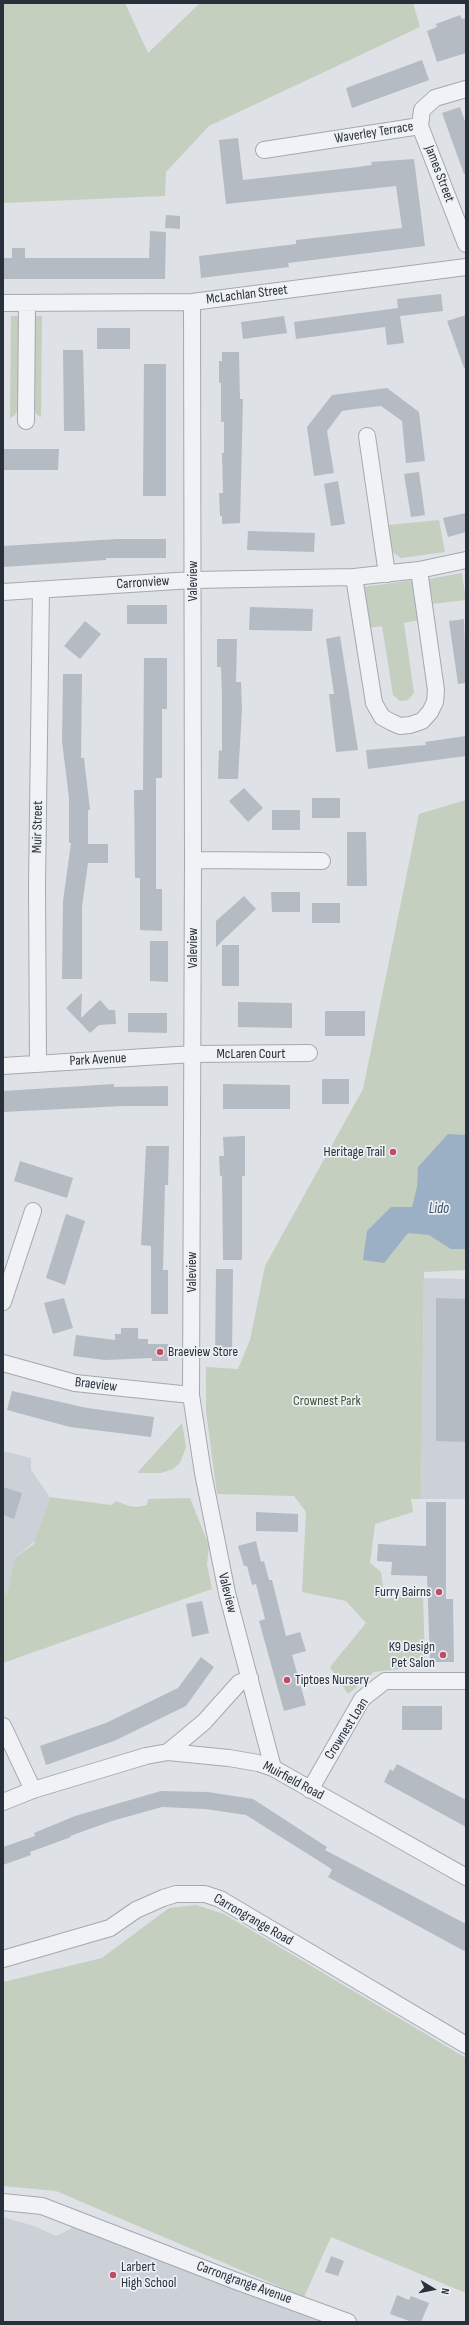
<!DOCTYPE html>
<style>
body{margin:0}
#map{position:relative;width:469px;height:2325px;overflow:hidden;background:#dee1e6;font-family:"Sofia Sans Condensed",sans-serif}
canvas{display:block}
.frame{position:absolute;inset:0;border:4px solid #28303c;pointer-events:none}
.north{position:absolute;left:413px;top:2269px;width:40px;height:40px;-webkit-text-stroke:3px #edf0f4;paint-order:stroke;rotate:100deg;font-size:11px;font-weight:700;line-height:16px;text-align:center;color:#28303c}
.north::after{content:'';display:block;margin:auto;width:14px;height:18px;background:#28303c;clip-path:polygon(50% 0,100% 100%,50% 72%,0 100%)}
</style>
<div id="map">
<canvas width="469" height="2325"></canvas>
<div class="frame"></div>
<div class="north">N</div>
</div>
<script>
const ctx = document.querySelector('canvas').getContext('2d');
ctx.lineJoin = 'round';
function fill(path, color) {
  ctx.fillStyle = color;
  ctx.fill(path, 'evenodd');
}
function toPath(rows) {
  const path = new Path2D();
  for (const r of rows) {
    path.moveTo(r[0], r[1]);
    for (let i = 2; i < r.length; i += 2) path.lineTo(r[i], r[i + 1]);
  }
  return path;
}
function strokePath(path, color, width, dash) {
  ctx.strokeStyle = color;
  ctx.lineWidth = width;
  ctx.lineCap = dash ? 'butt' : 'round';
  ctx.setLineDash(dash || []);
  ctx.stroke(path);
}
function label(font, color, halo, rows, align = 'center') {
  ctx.font = font + ' "Sofia Sans Condensed",sans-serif';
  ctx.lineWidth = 3.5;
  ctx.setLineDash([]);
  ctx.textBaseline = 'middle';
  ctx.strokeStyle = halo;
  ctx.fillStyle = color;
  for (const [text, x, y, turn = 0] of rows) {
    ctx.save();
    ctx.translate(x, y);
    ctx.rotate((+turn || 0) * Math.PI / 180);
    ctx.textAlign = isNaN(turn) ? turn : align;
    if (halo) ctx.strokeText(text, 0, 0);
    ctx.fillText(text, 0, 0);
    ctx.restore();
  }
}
fill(toPath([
 [424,1278,466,1279,466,1499,421,1499],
 [3,1451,31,1458,31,1470,50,1497,36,1540,15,1558,7,1594,3,1595],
 [3,2217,34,2226,56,2236,84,2222,344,2322,3,2322]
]), '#ccd1d8');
fill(toPath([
 [3,3,125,3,148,53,200,3,413,3,420,27,209,126,166,172,165,196,3,203],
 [11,316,17,316,20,321,18,409,15,415,10,418],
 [36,316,42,316,41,417,36,414,34,408,33,321],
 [439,520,445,552,401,558,392,552,388,525],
 [462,573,466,600,432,604,429,579],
 [414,580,419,620,404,623,414,693,408,700,404,701,400,701,393,695,382,626,368,628,363,587],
 [466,800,466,1270,424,1272,421,1499,411,1499,413,1512,375,1524,370,1563,381,1572,385,1599,423,1593,425,1666,374,1672,348,1694,330,1667,366,1623,346,1601,302,1592,306,1512,294,1496,217,1494,206,1411,206,1367,238,1369,250,1340,265,1266,363,1089,419,814],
 [182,1423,186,1447,180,1463,173,1469,161,1473,137,1473],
 [50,1497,111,1505,116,1501,129,1506,137,1507,147,1505,148,1499,190,1498,209,1546,207,1564,212,1589,3,1663,3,1595,7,1594,15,1558,34,1544],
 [196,1905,224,1914,466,2058,466,2293,331,2237,304,2297,56,2191,3,2186,3,1982,102,1958,169,1908]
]), '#c4cfbf');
fill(toPath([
 [448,1134,466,1135,466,1249,451,1249,429,1235,408,1233,384,1263,363,1260,367,1231,391,1207,412,1207,417,1187,418,1167]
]), '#9bb0c4');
fill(toPath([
 [460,15,462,19,466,18,466,53,437,62,427,31,437,27,436,24],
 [422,60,429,80,352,108,346,88],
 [460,107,466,124,466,174,464,174,442,113],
 [238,138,243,180,358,167,372,165,371,162,414,159,425,246,288,263,289,267,201,278,199,256,296,244,296,240,402,228,396,186,226,204,219,140],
 [166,215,180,216,180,229,165,228],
 [150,231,166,232,165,279,3,279,3,258,12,258,12,248,25,248,25,258,149,258],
 [441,294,443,311,400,316,404,343,387,345,385,327,296,339,294,322,398,308,397,299],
 [466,315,466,368,464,368,447,321],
 [284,316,287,333,243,339,241,322],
 [97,328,130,328,130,349,97,349],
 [63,350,83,350,85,431,64,431],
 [222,352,239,352,240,399,243,399,240,523,222,524,222,516,220,516,219,493,223,493,222,453,224,453,224,422,221,422,221,383,219,383,219,361,222,361],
 [144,364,166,364,166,496,143,496],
 [387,388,419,412,425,461,406,463,402,421,381,406,355,409,342,411,327,431,334,473,314,476,307,427,332,395],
 [3,449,59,449,58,470,3,470],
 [419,472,425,515,411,517,404,474],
 [338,481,345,524,331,526,324,484],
 [466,513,466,532,448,537,443,518],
 [248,531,315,533,314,552,247,550],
 [117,539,166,539,166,558,106,558,106,560,3,567,3,546],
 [127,605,167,605,167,624,127,624],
 [250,607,313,609,312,631,249,630],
 [464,619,466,683,458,684,449,621],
 [85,621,101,634,80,659,64,646],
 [340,636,358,750,336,752,329,694,334,694,326,639],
 [217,639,237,639,236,682,241,682,242,709,238,779,218,779,219,750,222,751,222,696,221,667,217,667],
 [144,658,167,658,167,709,162,709,162,778,156,778,156,889,162,889,162,931,140,930,140,878,135,878,134,790,143,790],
 [63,674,82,674,81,758,84,758,90,810,88,810,88,844,108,844,108,863,88,863,82,907,82,979,62,979,63,901,71,843,69,843,69,798,62,741],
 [466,736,466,756,368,769,366,750,426,745,425,742],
 [244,788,263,808,248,822,229,801],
 [312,798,340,798,340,818,312,818],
 [272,810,300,810,300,830,272,830],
 [347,832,366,832,367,886,347,886],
 [271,892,300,892,300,912,272,912],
 [244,896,256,909,216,947,216,921],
 [312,903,340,903,340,923,312,923],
 [150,941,168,941,168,982,150,981],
 [222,945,239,945,239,986,222,986],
 [82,993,81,1018,100,1000,109,1010,115,1010,116,1024,99,1025,90,1033,66,1008],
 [238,1002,292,1003,292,1028,238,1027],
 [325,1011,365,1011,365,1036,325,1036],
 [128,1013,167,1013,167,1033,128,1032],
 [322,1079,349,1079,349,1104,322,1104],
 [114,1084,114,1087,168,1086,168,1106,123,1106,3,1112,3,1091],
 [223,1084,290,1085,290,1109,223,1109],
 [245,1136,245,1176,242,1176,242,1260,223,1260,222,1176,220,1176,219,1156,224,1156,223,1137],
 [146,1146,169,1146,168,1185,165,1185,163,1270,168,1270,168,1314,151,1314,151,1246,141,1245],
 [20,1161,73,1178,67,1198,14,1181],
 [66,1214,85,1221,65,1285,46,1278],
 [216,1269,233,1269,232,1357,215,1357],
 [64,1298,73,1328,53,1334,44,1303],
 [436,1298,466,1299,466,1442,436,1441],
 [121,1328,138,1328,138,1339,148,1339,148,1344,168,1344,168,1361,152,1361,152,1358,105,1360,73,1356,76,1335,115,1340,115,1334,121,1334],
 [12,1391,87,1408,154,1417,151,1437,70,1427,7,1410],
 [3,1487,22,1493,14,1519,3,1515],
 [426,1502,446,1502,446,1599,453,1599,454,1662,430,1662,427,1576,391,1575,392,1562,377,1561,378,1544,426,1546],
 [256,1512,298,1514,298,1532,256,1531],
 [256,1541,261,1562,264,1561,269,1580,272,1580,286,1636,300,1632,306,1651,292,1655,306,1705,284,1711,259,1621,265,1619,256,1584,252,1585,247,1566,244,1566,238,1546],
 [202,1601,209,1633,192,1637,186,1604],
 [201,1657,214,1667,186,1706,114,1741,46,1765,40,1746,106,1723,178,1688],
 [402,1706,442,1706,442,1730,402,1730],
 [397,1764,466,1800,466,1827,384,1782,390,1769,393,1771],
 [161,1791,208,1792,253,1799,327,1847,325,1850,466,1924,466,1952,328,1877,332,1870,330,1868,246,1815,205,1809,162,1807,112,1821,70,1836,71,1837,30,1852,31,1855,3,1865,3,1847,35,1836,34,1833,75,1816],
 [331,2256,344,2261,338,2276,325,2272],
 [397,2295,409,2300,411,2296,429,2303,421,2322,412,2322,390,2314]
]), '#b5bbc3');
const street = toPath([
 [420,126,466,244],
 [264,150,420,126,422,110,435,98,466,89],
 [192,302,193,860,191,1395,203,1473,227,1593,273,1768],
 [3,303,192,302,466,267],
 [26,421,27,303],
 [367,436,387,574],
 [354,577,374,703,382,717,391,722,400,726,410,725,422,721,430,712,435,702,436,690,419,570],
 [3,592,193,580,354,577,419,570,466,560],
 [193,860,322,861],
 [38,1064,37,885,41,590],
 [3,1066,193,1054,309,1053],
 [3,1302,33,1211],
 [3,1363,75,1383,191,1395],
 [3,1726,33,1790],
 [168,1752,204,1722,239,1683,250,1678],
 [310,1790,362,1699,385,1681,466,1681],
 [3,1802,33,1790,146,1756,168,1752,229,1758,258,1763,273,1768,466,1877],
 [3,1959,110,1928,136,1910,163,1898,176,1894,205,1894,220,1899,466,2045],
 [3,2202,42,2206,236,2281,348,2322]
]);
strokePath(street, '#a4a8b0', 18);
strokePath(street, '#f0f2f5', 16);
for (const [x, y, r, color] of [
 [393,1152,4,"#c34b61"],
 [160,1352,4,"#c34b61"],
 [439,1592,4,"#c34b61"],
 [443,1655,4,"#c34b61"],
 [287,1680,4,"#c34b61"],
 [113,2275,4,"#c34b61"]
]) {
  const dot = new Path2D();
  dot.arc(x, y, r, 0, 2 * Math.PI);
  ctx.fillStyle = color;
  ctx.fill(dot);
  strokePath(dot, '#edf0f4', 1.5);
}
label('14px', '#28303c', '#edf0f4', [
 ["Waverley Terrace",374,133,-9],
 ["James Street",439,174,69],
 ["McLachlan Street",247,295,-7],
 ["Valeview",193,581,-90],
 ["Carronview",143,583,-4],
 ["Muir Street",38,827,-89],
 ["Valeview",193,948,-90],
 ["McLaren Court",251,1054],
 ["Park Avenue",98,1060,-3],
 ["Valeview",192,1272,-90],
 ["Braeview",96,1385,7],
 ["Valeview",227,1593,76],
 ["Crownest Loan",347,1729,-58],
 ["Muirfield Road",293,1781,28],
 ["Carrongrange Road",253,1920,30],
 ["Carrongrange Avenue",244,2283,20]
]);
label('14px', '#28303c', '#edf0f4', [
 ["Heritage Trail",385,1152],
 ["Braeview Store",168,1352,"left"],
 ["Furry Bairns",431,1592],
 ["K9 Design",435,1647],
 ["Pet Salon",435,1663],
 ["Tiptoes Nursery",295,1680,"left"],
 ["Larbert",121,2267,"left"],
 ["High School",121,2283,"left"]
], 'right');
label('14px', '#3e5637', '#edf0f4', [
 ["Crownest Park",327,1401]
]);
label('italic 15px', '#36506c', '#edf0f4', [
 ["Lido",439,1209]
]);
</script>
